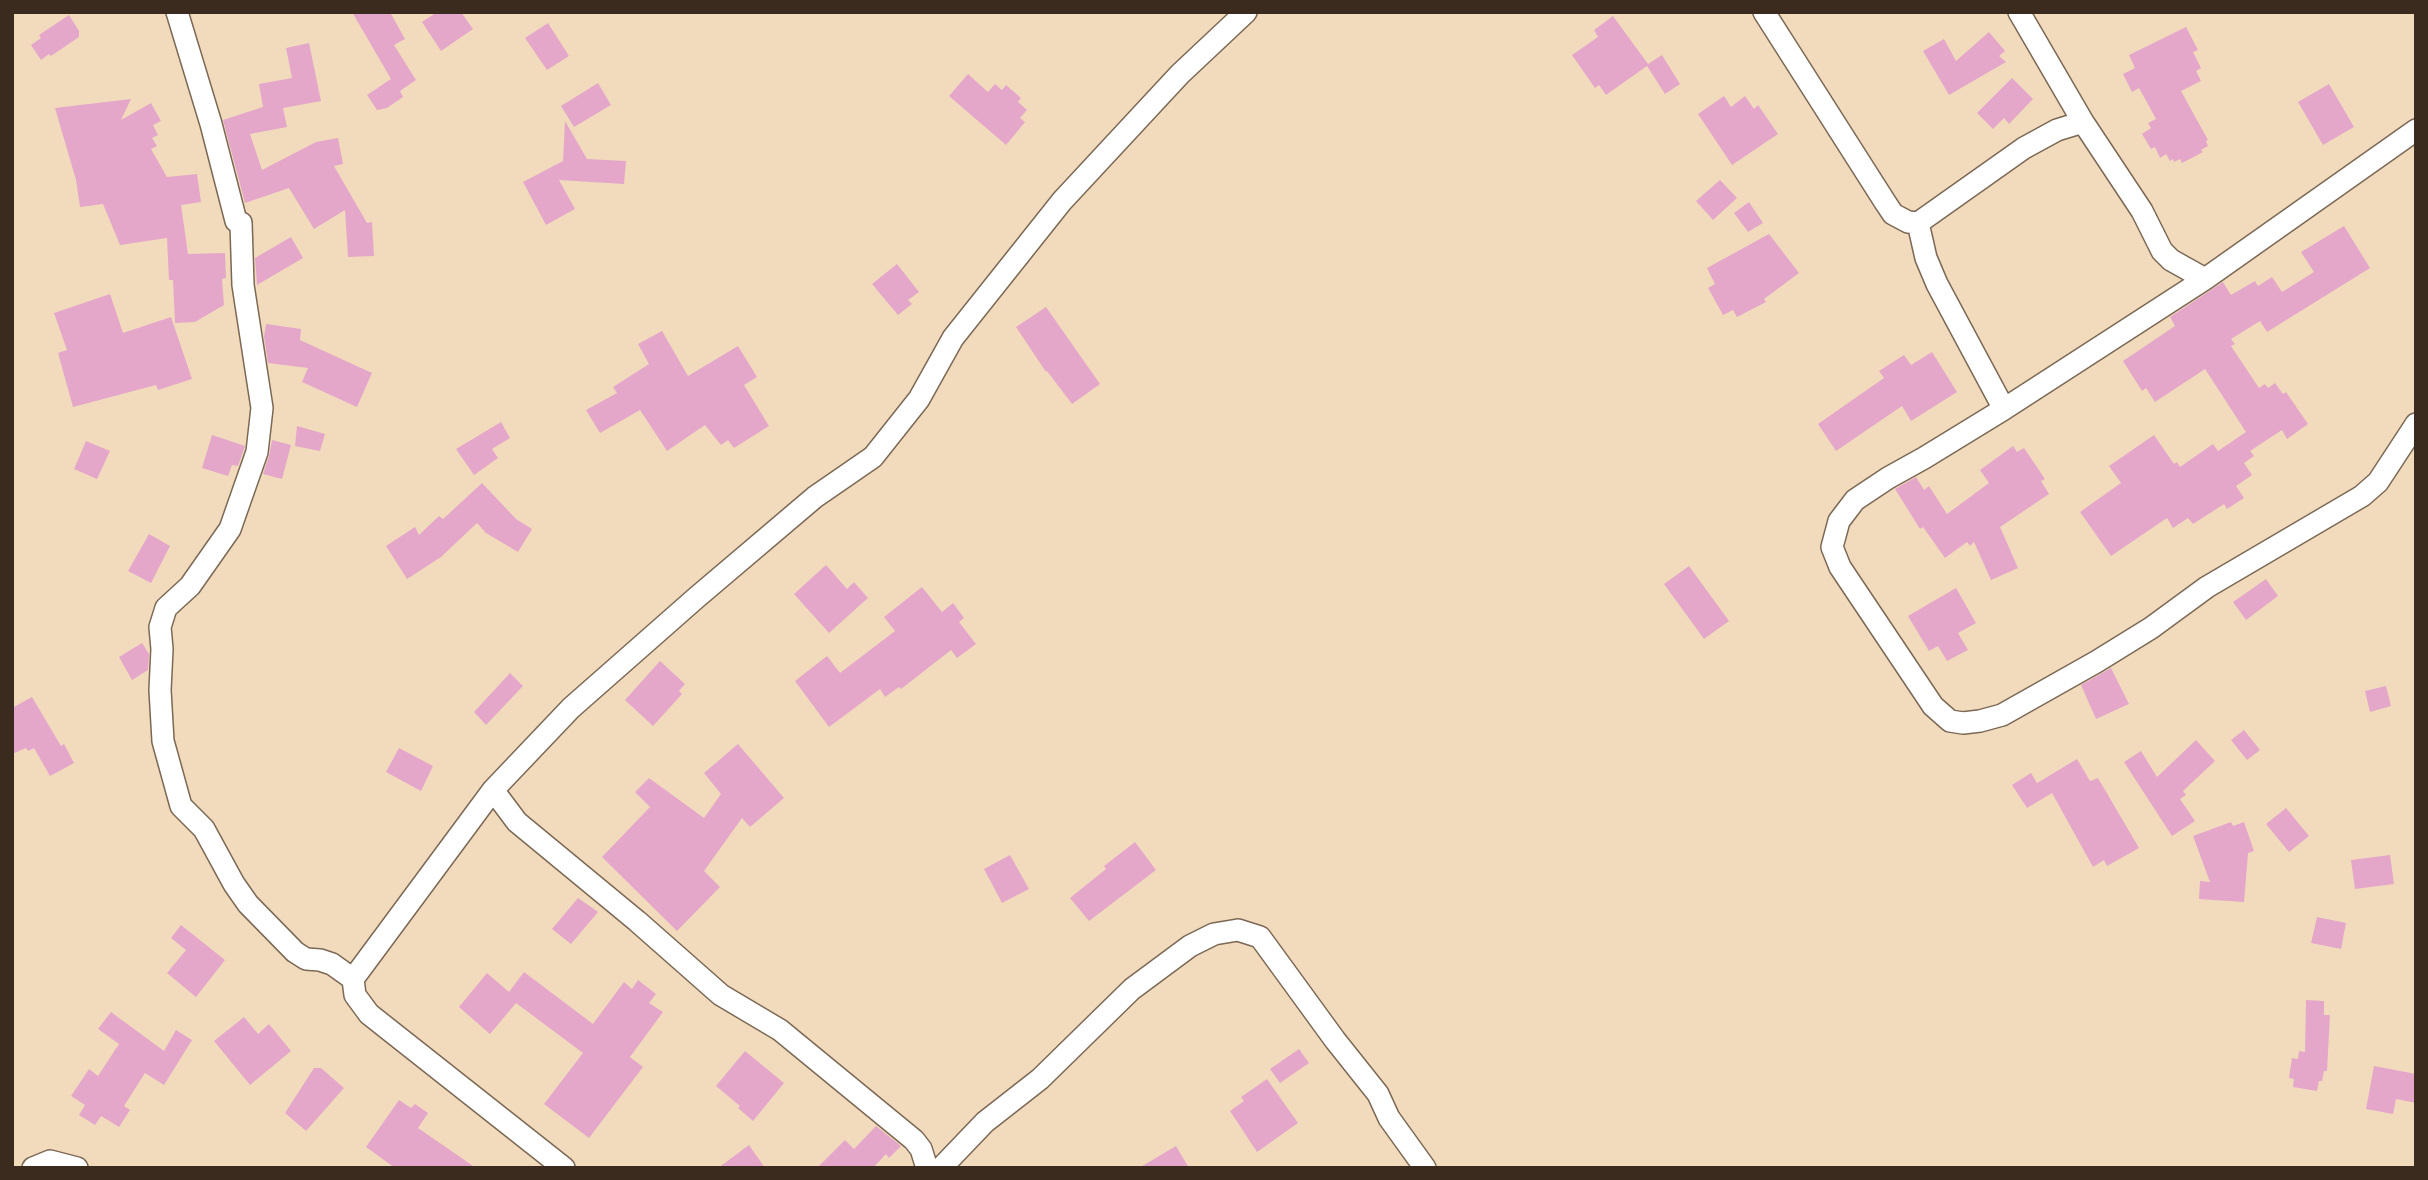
<!DOCTYPE html>
<style>
body{margin:0}
#map{position:relative;width:2428px;height:1180px;overflow:hidden;background:#f2dbbc;font-family:Mynerve,sans-serif}
canvas{display:block}
.frame{position:absolute;inset:0;border:14px solid #3b2a1e;pointer-events:none}
</style>
<div id="map">
<canvas width="2428" height="1180"></canvas>
<div class="frame"></div>
</div>
<script>
const ctx = document.querySelector('canvas').getContext('2d');
ctx.lineJoin = 'round';
function fill(path, color) {
  ctx.fillStyle = color;
  ctx.fill(path, 'evenodd');
}
function toPath(rows) {
  const path = new Path2D();
  for (const r of rows) {
    path.moveTo(r[0], r[1]);
    for (let i = 2; i < r.length; i += 2) path.lineTo(r[i], r[i + 1]);
  }
  return path;
}
function strokePath(path, color, width, dash) {
  ctx.strokeStyle = color;
  ctx.lineWidth = width;
  ctx.lineCap = dash ? 'butt' : 'round';
  ctx.setLineDash(dash || []);
  ctx.stroke(path);
}
fill(toPath([
 [352,12,390,12,405,39,394,45,416,80,400,91,403,97,387,108,377,110,367,95,391,79],
 [437,12,461,12,473,29,441,51,422,22],
 [69,15,79,31,79,37,51,56,49,54,41,60,31,45,41,38,39,35],
 [1613,16,1648,64,1662,55,1680,84,1665,94,1647,66,1606,95,1599,85,1595,88,1572,55,1598,37,1594,30],
 [548,23,569,56,547,70,525,38],
 [2186,27,2198,50,2193,52,2201,68,2196,71,2201,81,2181,91,2208,140,2206,141,2208,146,2201,150,2203,152,2182,163,2180,159,2174,162,2173,159,2170,161,2166,154,2160,158,2155,147,2151,149,2142,134,2151,128,2148,123,2156,119,2139,88,2132,92,2123,74,2135,68,2129,55],
 [1989,32,2005,51,1999,56,2006,62,1949,95,1923,51,1944,39,1956,61],
 [309,43,321,101,283,108,287,127,250,134,262,170,316,142,338,138,343,164,334,166,367,223,372,222,374,256,348,257,345,210,314,229,289,188,245,203,223,120,263,107,259,84,292,78,286,48],
 [968,74,988,92,995,84,1002,90,1006,85,1021,98,1018,102,1027,110,1020,118,1025,122,1006,145,949,96],
 [2012,78,2033,99,2009,124,2004,118,1993,129,1977,113],
 [598,83,611,105,574,127,561,106],
 [2329,84,2354,127,2323,145,2298,102],
 [1724,96,1731,107,1745,96,1754,109,1758,105,1778,134,1732,165,1698,114],
 [131,99,121,120,151,103,161,121,153,125,158,135,152,138,157,146,151,149,167,177,197,174,201,202,181,205,188,254,225,253,226,278,222,279,224,305,195,322,175,323,173,280,169,280,167,238,120,245,103,204,80,207,76,180,55,108],
 [565,121,587,159,626,161,624,184,559,180,575,209,546,225,523,182,563,161],
 [1720,180,1737,198,1713,220,1696,201],
 [1749,202,1763,223,1748,232,1734,213],
 [2344,226,2370,268,2267,332,2260,321,2231,339,2235,344,2231,346,2259,388,2265,384,2268,388,2275,383,2283,394,2286,392,2308,424,2287,439,2282,430,2250,451,2254,456,2244,463,2252,475,2236,486,2244,498,2227,509,2224,504,2193,524,2188,518,2173,528,2167,518,2111,556,2080,512,2121,483,2109,466,2154,435,2174,464,2177,462,2180,467,2213,444,2218,451,2246,432,2205,369,2155,402,2146,388,2142,391,2123,361,2175,326,2170,317,2223,282,2231,295,2255,281,2258,286,2272,277,2282,292,2314,272,2301,252],
 [1769,234,1799,273,1764,299,1766,302,1737,317,1733,310,1723,315,1708,288,1715,284,1707,268],
 [291,237,303,258,257,285,255,258],
 [897,264,919,292,908,300,912,304,898,315,872,284],
 [110,294,123,333,171,317,192,379,158,390,156,385,73,407,58,353,67,350,54,313],
 [1046,307,1100,384,1072,404,1047,371,1046,372,1016,327],
 [266,324,301,329,300,340,372,373,357,407,302,382,308,368,268,363,264,337],
 [662,331,688,376,738,346,757,377,744,385,769,426,734,448,728,440,721,445,705,425,667,451,640,410,600,433,586,410,617,393,613,387,649,364,638,344],
 [1932,352,1957,392,1911,421,1902,406,1836,451,1818,424,1884,378,1879,371,1904,355,1911,365],
 [501,422,510,438,492,449,498,458,474,475,456,449],
 [297,426,325,434,320,451,295,446],
 [212,435,245,446,238,466,232,465,228,476,202,468],
 [272,440,291,445,282,479,263,474,269,456],
 [86,441,110,451,97,479,74,469],
 [2013,446,2017,452,2024,448,2045,479,2041,481,2049,494,2000,527,2018,568,1991,580,1974,542,1970,546,1967,542,1945,558,1923,527,1920,529,1895,489,1916,477,1924,490,1929,486,1947,514,1989,483,1980,470],
 [482,483,516,519,532,529,518,552,486,533,477,523,441,557,407,579,386,546,415,527,419,535,439,516,443,519],
 [149,534,170,546,151,583,128,571],
 [826,565,847,589,854,582,868,598,829,633,794,594],
 [1689,566,1729,621,1704,639,1664,584],
 [2266,579,2278,596,2246,620,2233,602],
 [922,587,942,612,953,603,964,618,959,622,976,644,957,658,951,650,901,689,899,687,885,697,880,689,829,727,795,681,827,656,840,673,895,631,884,617],
 [1956,588,1976,623,1958,633,1968,650,1947,661,1938,646,1929,651,1908,616],
 [142,643,149,654,148,670,132,680,119,657],
 [660,661,685,684,679,691,682,694,653,726,625,700],
 [2111,668,2129,704,2096,719,2081,685],
 [510,673,523,686,486,725,474,712],
 [2386,686,2391,706,2370,712,2365,691],
 [32,697,61,746,64,744,74,763,50,776,34,748,28,751,26,748,12,754,12,708],
 [2244,730,2260,750,2247,760,2231,740],
 [2196,740,2215,761,2183,791,2186,795,2180,799,2195,821,2172,836,2124,762,2141,751,2157,777],
 [738,744,784,798,750,827,742,818,704,871,720,887,677,931,602,857,650,807,635,792,649,778,704,818,721,794,704,773],
 [399,748,433,766,421,791,386,772],
 [2077,759,2090,781,2098,778,2139,848,2107,866,2104,860,2093,867,2052,793,2027,808,2012,785,2031,773,2037,783],
 [2286,808,2309,836,2289,852,2266,824],
 [2231,822,2233,826,2244,822,2254,851,2248,853,2244,902,2199,899,2200,881,2210,882,2193,836],
 [1135,842,1156,870,1089,921,1070,898,1106,869,1104,866],
 [1010,855,1029,889,1002,903,984,869],
 [2390,855,2394,884,2355,889,2351,860],
 [578,898,598,912,571,944,552,929],
 [2317,917,2346,923,2341,949,2311,943],
 [181,925,225,960,196,997,167,973,186,950,171,938],
 [524,972,593,1024,624,982,632,989,638,980,656,994,649,1003,663,1012,630,1057,643,1067,589,1138,544,1104,583,1053,516,1003,490,1034,459,1007,487,973,509,992],
 [2306,1000,2324,1001,2324,1015,2330,1015,2327,1071,2324,1071,2322,1081,2319,1081,2317,1091,2293,1087,2294,1079,2289,1078,2292,1058,2298,1059,2299,1051,2305,1052],
 [111,1012,164,1051,176,1030,192,1040,164,1085,145,1073,124,1106,130,1110,119,1127,101,1116,95,1125,79,1115,85,1105,71,1096,89,1069,98,1076,119,1044,98,1029],
 [244,1017,258,1034,269,1024,291,1051,250,1085,214,1041],
 [1299,1049,1309,1063,1280,1083,1270,1069],
 [745,1051,784,1083,753,1121,738,1108,740,1106,716,1086],
 [2374,1066,2416,1074,2416,1103,2396,1099,2393,1114,2366,1109],
 [314,1068,321,1068,344,1088,306,1131,285,1113],
 [1267,1079,1298,1123,1257,1152,1230,1111,1244,1101,1241,1097],
 [399,1100,411,1108,415,1104,428,1113,418,1128,476,1168,395,1168,366,1147],
 [876,1126,901,1146,889,1158,886,1154,873,1168,817,1168,845,1140,854,1149],
 [749,1145,765,1168,718,1168],
 [1176,1146,1189,1168,1139,1168]
]), '#e4a7ca');
const minor = toPath([
 [177,12,211,124,236,221,241,223,243,285,262,408,257,452,230,529,190,586,166,608,160,627,162,649,160,690,163,741,181,806,204,829,234,884,248,904,295,952,306,959,320,960,332,964,353,979],
 [1764,12,1885,202,1893,214,1908,222,1918,223,2024,148,2057,130,2083,122],
 [2019,12,2083,122,2142,211,2162,251,2171,260,2205,279],
 [2416,130,2205,279,2004,409,1924,458,1888,478,1855,500,1839,521,1832,547,1840,567,1933,706,1950,721,1963,723,1980,721,2002,715,2096,662,2151,628,2207,587,2362,496,2378,482,2416,424],
 [1918,223,1926,258,1937,284,2004,409],
 [493,790,517,822,637,921,721,995,780,1030,914,1140,921,1149,927,1168],
 [33,1168,50,1161,77,1168],
 [564,1168,369,1014,355,995,353,979,493,790,571,708,696,598,815,497,873,457,919,399,953,338,1062,201,1180,74,1246,12],
 [941,1168,985,1122,1040,1079,1132,989,1190,946,1214,934,1238,930,1260,937,1335,1040,1378,1094,1389,1118,1425,1168]
]);
strokePath(minor, '#7b6855', 24);
strokePath(minor, '#fff', 21);
</script>
